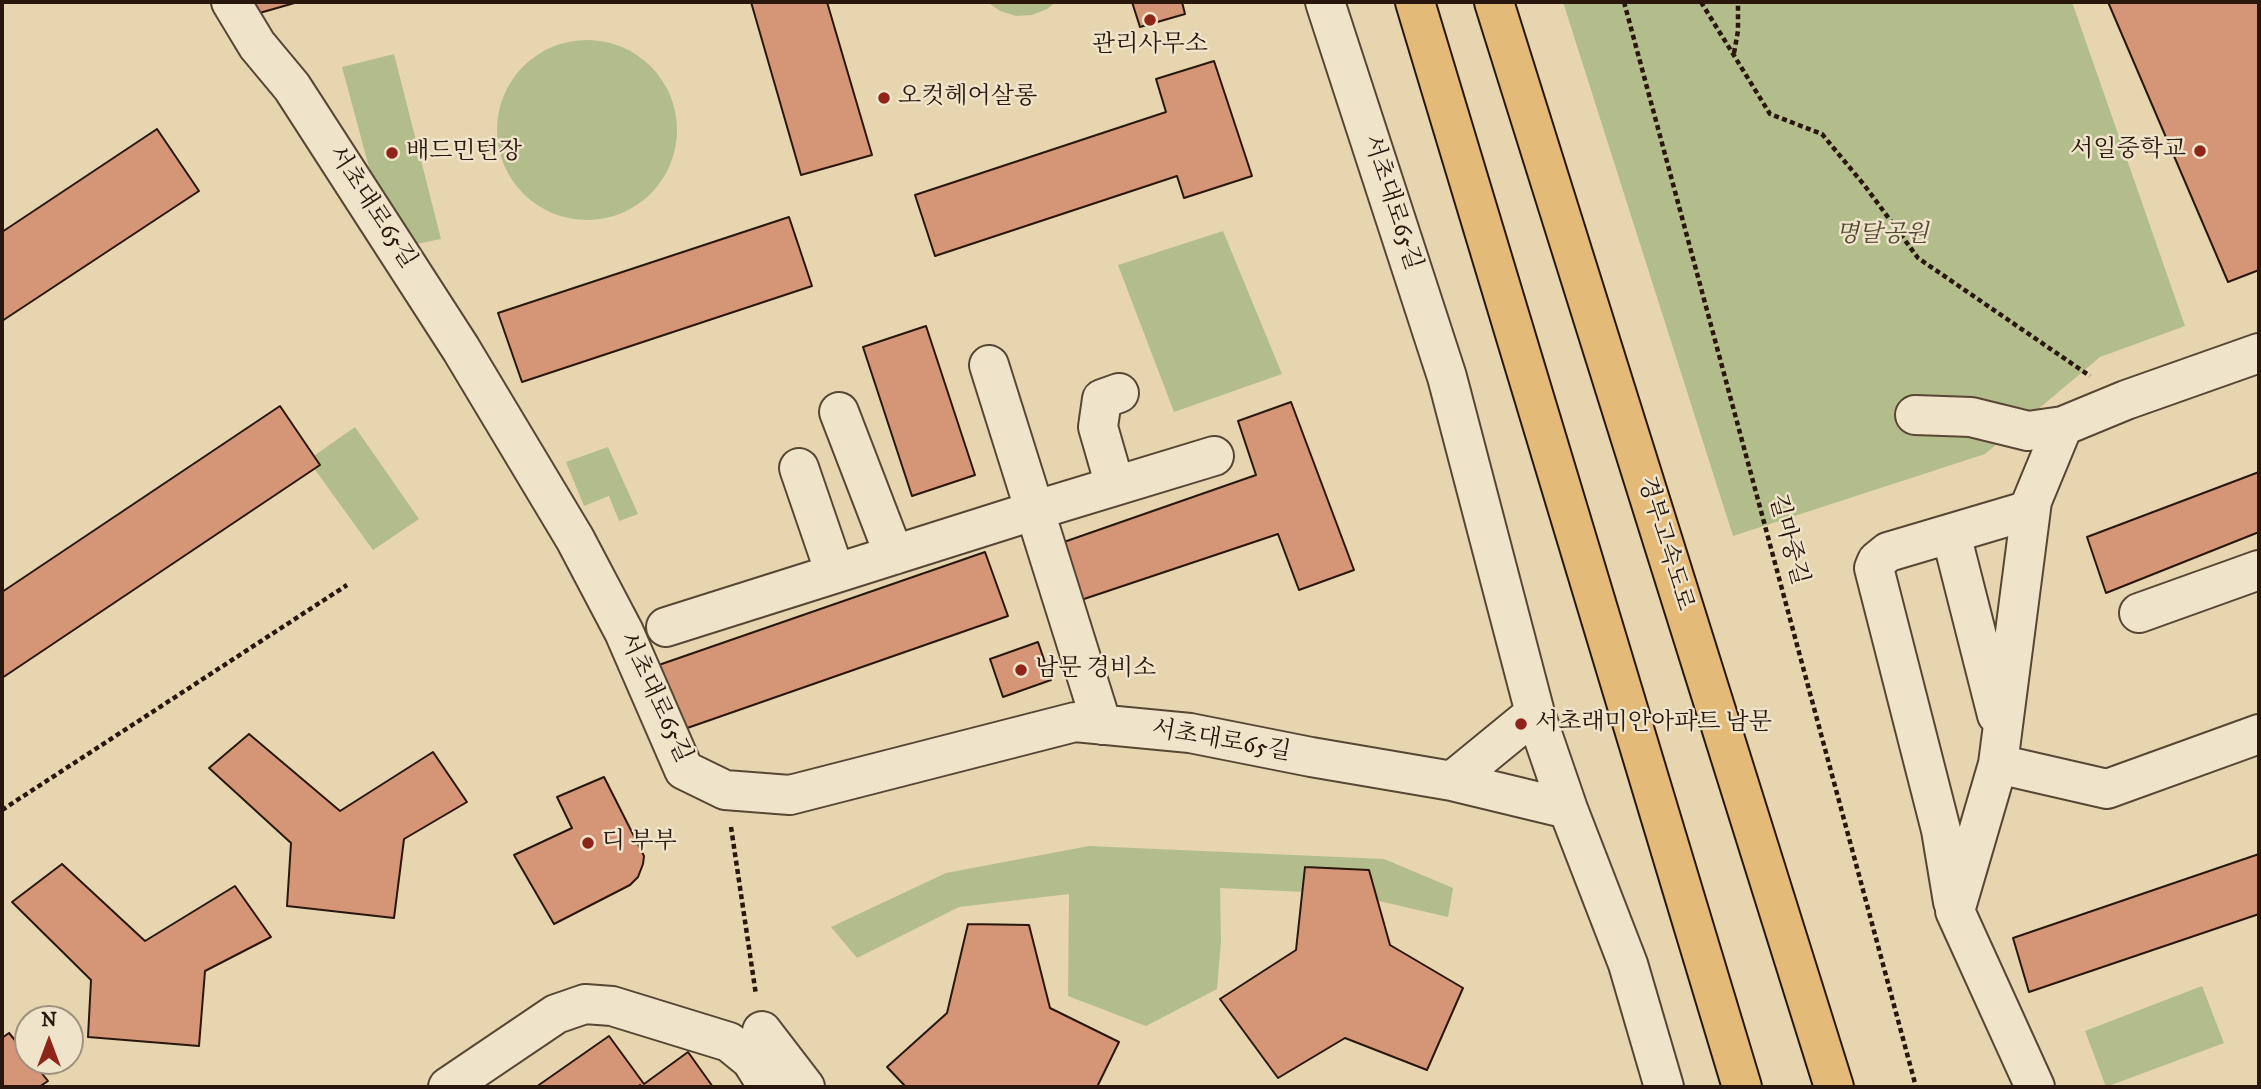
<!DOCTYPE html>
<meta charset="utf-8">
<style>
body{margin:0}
#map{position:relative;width:2261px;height:1089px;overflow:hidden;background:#e6d5ae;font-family:"IM FELL DW Pica",serif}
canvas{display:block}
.frame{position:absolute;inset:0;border:4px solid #29170d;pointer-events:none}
.north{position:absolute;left:14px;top:1005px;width:70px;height:70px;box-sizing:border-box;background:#efe4ca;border:2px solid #a0927e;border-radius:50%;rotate:0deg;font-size:19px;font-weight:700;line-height:28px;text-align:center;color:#29170d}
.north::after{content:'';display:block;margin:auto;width:24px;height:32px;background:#8f2418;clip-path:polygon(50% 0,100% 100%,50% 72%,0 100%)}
</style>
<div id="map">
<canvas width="2261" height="1089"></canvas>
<div class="frame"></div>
<div class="north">N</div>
</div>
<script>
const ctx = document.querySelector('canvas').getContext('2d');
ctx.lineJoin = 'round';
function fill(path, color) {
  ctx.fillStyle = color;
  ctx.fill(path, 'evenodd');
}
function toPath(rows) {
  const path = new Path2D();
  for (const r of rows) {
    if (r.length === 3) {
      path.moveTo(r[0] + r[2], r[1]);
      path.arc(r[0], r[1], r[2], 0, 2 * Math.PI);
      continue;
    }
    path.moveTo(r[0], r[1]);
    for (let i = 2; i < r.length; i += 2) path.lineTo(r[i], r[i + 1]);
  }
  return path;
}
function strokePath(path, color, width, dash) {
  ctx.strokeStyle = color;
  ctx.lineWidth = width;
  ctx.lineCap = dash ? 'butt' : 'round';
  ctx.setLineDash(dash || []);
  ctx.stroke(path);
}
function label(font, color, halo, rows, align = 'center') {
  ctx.font = font + ' "IM FELL DW Pica","Noto Serif KR",serif';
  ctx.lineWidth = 5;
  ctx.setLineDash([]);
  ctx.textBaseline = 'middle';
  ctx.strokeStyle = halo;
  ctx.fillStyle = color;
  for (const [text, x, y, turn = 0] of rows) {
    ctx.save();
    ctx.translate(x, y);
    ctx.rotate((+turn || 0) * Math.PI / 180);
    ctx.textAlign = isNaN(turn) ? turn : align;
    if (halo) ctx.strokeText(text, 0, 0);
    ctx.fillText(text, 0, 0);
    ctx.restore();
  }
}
fill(toPath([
 [987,2,1056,2,1047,9,1032,15,1016,16,1000,11],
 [1563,2,2072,2,2185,326,2100,357,1985,454,1733,536],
 [587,130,90],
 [394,54,441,239,391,249,342,67],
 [1223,231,1282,374,1174,412,1118,265],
 [355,427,419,519,373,550,308,460],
 [608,447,638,514,619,521,609,496,584,506,566,462],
 [1089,846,1384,859,1453,888,1448,917,1349,894,1220,888,1221,942,1217,989,1146,1026,1068,996,1069,894,959,907,857,958,831,927,946,873],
 [2202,986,2224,1043,2106,1087,2085,1031]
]), '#b3bd8b');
const building = toPath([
 [252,2,298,2,256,14,252,2],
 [751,2,827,2,872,155,801,175,751,2],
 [1132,2,1182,2,1185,14,1140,27,1132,2],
 [2108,2,2259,2,2259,270,2228,282,2108,2],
 [1214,61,1252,176,1184,198,1177,176,935,256,915,195,1166,112,1156,79,1214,61],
 [157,129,199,191,2,321,2,232,157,129],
 [789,217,812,286,522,382,498,313,789,217],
 [926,326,975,475,912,496,863,347,926,326],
 [1291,402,1354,570,1299,590,1278,534,1078,601,1061,543,1256,475,1238,421,1291,402],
 [280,406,320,465,2,678,2,592,280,406],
 [2259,472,2259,532,2106,593,2087,537,2259,472],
 [985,552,1008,616,673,733,650,668,985,552],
 [1038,642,1051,680,1003,697,990,659,1038,642],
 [249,734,340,811,433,752,467,802,404,839,394,918,287,906,291,843,209,768,249,734],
 [604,777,644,856,643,864,638,877,630,885,554,924,514,855,572,828,557,797,604,777],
 [2259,854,2259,914,2029,992,2013,938,2259,854],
 [62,864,145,941,235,886,271,937,205,971,199,1046,88,1037,91,980,12,902,62,864],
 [1305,867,1369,870,1390,945,1463,988,1427,1070,1345,1038,1278,1078,1220,999,1296,950,1305,867],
 [968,924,1029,925,1050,1008,1119,1042,1097,1087,906,1087,887,1067,947,1013,968,924],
 [9,1033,28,1056,28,1061,32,1061,48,1081,39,1087,2,1087,2,1038,9,1033],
 [609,1036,644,1084,688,1052,713,1087,642,1087,640,1085,637,1087,536,1087,609,1036]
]);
fill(building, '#d59677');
strokePath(building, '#29170d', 2);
const minor = toPath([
 [231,2,257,45,292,87,461,349,575,539,624,632,684,770,725,790,790,795,1075,722,1190,733,1311,757,1452,781,1568,809],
 [1325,2,1447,377,1535,713,1568,809,1628,964,1664,1087],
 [989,365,1102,725],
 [839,412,894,555],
 [1915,415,1971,417,2028,431,2063,426],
 [799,468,835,573],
 [1115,486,1098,427,1102,399,1119,393],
 [1951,534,1997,715],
 [2139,613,2259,570],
 [666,627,1033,511,1214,456],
 [1998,764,2032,501,2063,426,2126,400,2259,353],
 [1452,781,1535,713],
 [1953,902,1941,830,1874,568,1877,561,1888,552,2023,512,2028,509,2032,501],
 [762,1031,805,1087],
 [448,1087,556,1014,585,1004,612,1006,729,1042,751,1060,768,1087],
 [2035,1087,1955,911,1998,764,2107,789,2259,734]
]);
const highway = toPath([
 [1415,2,1742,1087],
 [1494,2,1834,1087]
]);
strokePath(minor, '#584635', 42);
strokePath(highway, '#29170d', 42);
strokePath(toPath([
 [1624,2,1916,1087],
 [1701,2,1770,114,1822,134,1865,186,1918,258,2090,376],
 [1734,53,1738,31,1738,2],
 [2,810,347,585],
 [731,827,756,995]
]), '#29170d', 4.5, [5, 3.5]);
strokePath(minor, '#efe4ca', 38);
strokePath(highway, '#e3ba77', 38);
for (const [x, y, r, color] of [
 [1150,20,7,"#8f2418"],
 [884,98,7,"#8f2418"],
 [2200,151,7,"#8f2418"],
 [392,153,7,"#8f2418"],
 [1021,670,7,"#8f2418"],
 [1521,724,7,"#8f2418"],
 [588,843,7,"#8f2418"]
]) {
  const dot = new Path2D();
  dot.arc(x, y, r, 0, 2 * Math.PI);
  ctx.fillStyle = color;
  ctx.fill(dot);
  strokePath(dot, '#efe4ca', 2.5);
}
label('24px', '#29170d', '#efe4ca', [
 ["관리사무소",1150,46,"center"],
 ["오컷헤어살롱",898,98],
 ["서일중학교",2186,151,"right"],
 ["배드민턴장",406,153],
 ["남문 경비소",1035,670],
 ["서초래미안아파트 남문",1535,724],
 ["디 부부",602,843]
], 'left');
label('24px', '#29170d', '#efe4ca', [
 ["서초대로65길",1391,203,72],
 ["서초대로65길",371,208,57],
 ["길마중길",1787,540,75],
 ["경부고속도로",1664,544,73],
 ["서초대로65길",654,698,65],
 ["서초대로65길",1221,742,10]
]);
label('italic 24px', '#524933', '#efe4ca', [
 ["명달공원",1882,236]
]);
</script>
